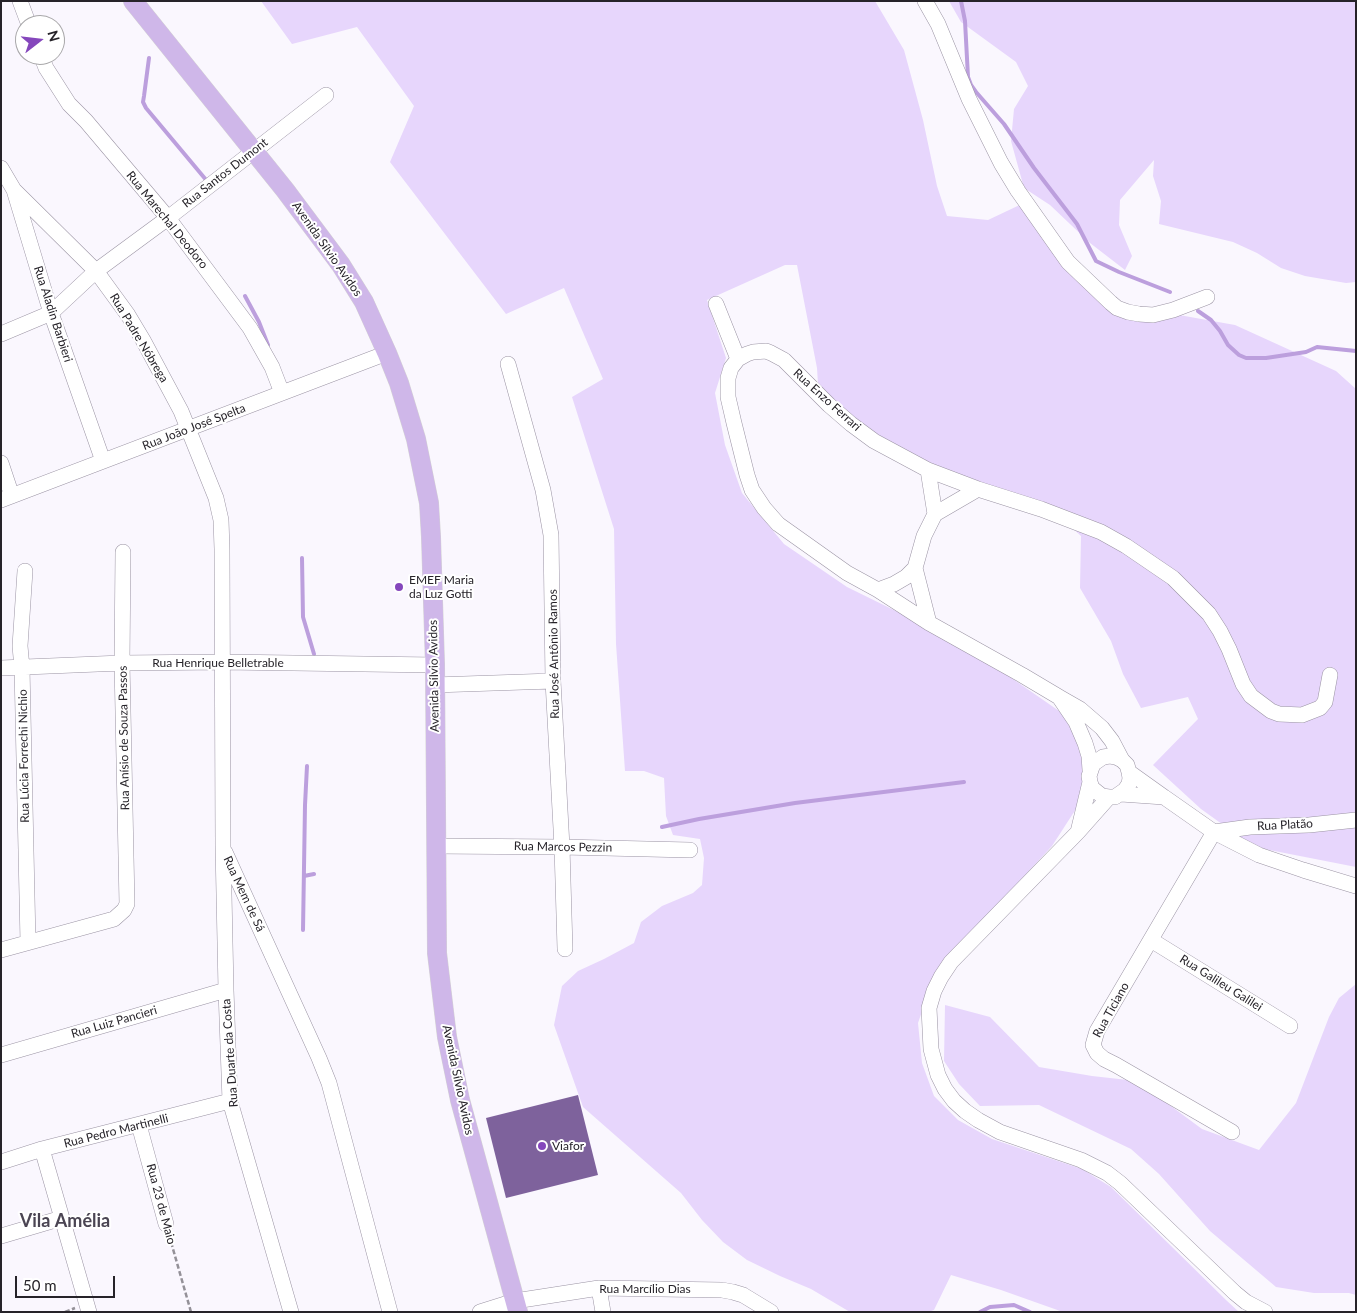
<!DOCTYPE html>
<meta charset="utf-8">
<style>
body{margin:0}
#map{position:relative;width:1357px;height:1313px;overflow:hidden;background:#faf7fe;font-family:Lato,sans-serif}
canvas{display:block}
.frame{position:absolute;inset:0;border:2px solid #262329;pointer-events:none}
.north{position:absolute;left:15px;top:15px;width:50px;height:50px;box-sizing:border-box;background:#fff;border:1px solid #a8a7a9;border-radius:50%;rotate:74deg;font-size:14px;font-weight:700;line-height:20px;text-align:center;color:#262329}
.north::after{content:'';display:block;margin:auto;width:18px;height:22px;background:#8547bc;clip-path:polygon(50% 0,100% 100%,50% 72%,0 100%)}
.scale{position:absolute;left:15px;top:1276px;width:100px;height:22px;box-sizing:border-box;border:2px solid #262329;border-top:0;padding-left:6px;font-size:15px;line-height:18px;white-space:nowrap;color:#262329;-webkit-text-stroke:4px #fff;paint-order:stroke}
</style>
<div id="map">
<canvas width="1357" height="1313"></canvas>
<div class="frame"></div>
<div class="north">N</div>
<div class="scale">50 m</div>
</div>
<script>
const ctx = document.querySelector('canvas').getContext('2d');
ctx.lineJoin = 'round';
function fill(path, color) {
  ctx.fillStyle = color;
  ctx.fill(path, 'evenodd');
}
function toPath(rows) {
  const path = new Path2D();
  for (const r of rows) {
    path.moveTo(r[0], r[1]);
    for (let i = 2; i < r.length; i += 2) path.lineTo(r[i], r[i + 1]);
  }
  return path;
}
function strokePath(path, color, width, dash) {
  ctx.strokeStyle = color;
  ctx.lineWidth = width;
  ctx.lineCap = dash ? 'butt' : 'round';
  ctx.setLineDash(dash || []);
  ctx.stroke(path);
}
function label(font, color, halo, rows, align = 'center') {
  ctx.font = font + ' Lato,sans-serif';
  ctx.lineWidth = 4;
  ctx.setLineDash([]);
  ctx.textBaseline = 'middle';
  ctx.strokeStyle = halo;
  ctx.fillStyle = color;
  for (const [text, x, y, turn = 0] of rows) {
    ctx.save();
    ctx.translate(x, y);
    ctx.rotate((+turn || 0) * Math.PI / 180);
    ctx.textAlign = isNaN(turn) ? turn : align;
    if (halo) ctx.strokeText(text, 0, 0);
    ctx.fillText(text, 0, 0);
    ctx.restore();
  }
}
fill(toPath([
 [261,1,875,1,904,50,923,120,937,186,947,216,988,220,1026,202,1036,221,1123,305,1235,325,1336,371,1356,389,1356,867,1254,847,1201,809,1153,765,1198,719,1188,697,1141,708,1123,674,1111,641,1080,588,1081,536,1056,513,901,464,861,438,819,400,817,368,797,265,785,265,707,300,726,358,715,393,725,445,742,493,784,544,847,587,961,643,1062,713,1084,752,1085,795,1052,846,936,971,918,1023,922,1063,934,1096,958,1120,992,1139,1082,1169,1111,1187,1226,1300,1239,1312,1063,1312,1001,1290,951,1275,934,1310,928,1312,850,1312,811,1289,780,1276,747,1260,723,1242,702,1220,681,1193,583,1107,554,1025,562,986,578,971,604,959,634,943,641,922,662,906,693,893,702,885,704,858,700,839,673,835,666,816,664,778,644,771,625,771,616,644,614,529,572,397,603,379,564,288,506,314,390,162,414,106,357,27,292,44],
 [949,1,1356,1,1356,282,1346,283,1305,276,1281,268,1257,253,1233,242,1159,224,1161,201,1153,176,1154,160,1120,200,1119,225,1132,256,1125,270,1090,243,1050,205,1024,188,1011,141,1014,109,1028,86,1016,62,961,22],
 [1356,984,1356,1295,1349,1293,1314,1293,1276,1287,1210,1231,1159,1174,1131,1149,1039,1105,980,1106,959,1084,944,1061,945,1005,990,1017,1039,1067,1092,1076,1137,1081,1202,1129,1259,1150,1296,1103,1329,1017,1339,998]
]), '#e7d6fc');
strokePath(toPath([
 [961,1,965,21,968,77,971,85,976,92,1004,124,1034,168,1077,224,1096,261,1119,272,1170,292],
 [149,58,144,96,143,102,146,108,207,181],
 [245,296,259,322,268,345],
 [1198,311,1211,320,1220,331,1228,345,1239,355,1246,358,1266,358,1306,352,1317,347,1356,351],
 [302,558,303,617,314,654],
 [662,827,699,819,795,803,964,782],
 [304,876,314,874],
 [303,930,305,805,307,766],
 [980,1312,990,1307,1014,1305,1030,1312]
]), '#bc9fdd', 4);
fill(toPath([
 [578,1095,598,1175,506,1198,486,1118]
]), '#7e629c');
const minor = toPath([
 [20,1,29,25],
 [925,1,938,24,969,99,1001,163,1018,191,1068,262,1111,303,1117,308,1128,312,1139,314,1153,315,1173,310,1207,297],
 [41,55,46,68,69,104,86,121,168,218,250,328,272,367,282,393],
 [1,168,14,190,51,313,103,461],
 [14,190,96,271,128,315,143,340,181,411,216,498,221,520,222,549,223,846,226,990,230,1101,291,1312],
 [716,304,738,359],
 [1,334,51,313,96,271,168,218,326,95],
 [508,364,543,490,551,535,553,681,562,847,565,949],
 [1,463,12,496],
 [928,470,935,514,978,489],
 [1,500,387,353],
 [915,568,924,536,935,514],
 [25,571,20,646,22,668,28,942],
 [878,590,894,584,906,577,915,568,929,623],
 [1,668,122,663,223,662,435,665],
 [434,685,553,681],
 [1059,697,1022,675,929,623,878,590,847,573,778,524,764,508,752,490,747,475,734,423,728,397,728,378,731,368,738,359,747,354,753,352,766,351,771,353,784,360,829,405,851,424,874,441,928,470,978,489,1041,509,1101,532,1126,546,1173,578,1209,614,1220,631,1229,649,1243,684,1251,696,1271,711,1279,714,1302,715,1320,708,1325,702,1330,675],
 [1090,770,1089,756,1085,743,1076,722,1059,697,1080,709,1102,728,1112,741,1122,760],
 [1090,782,1078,832,1109,797],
 [1121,794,1164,797,1129,772,1127,765,1122,760,1116,757,1110,756,1103,757,1093,764,1089,776,1090,782,1092,788,1102,796,1109,797,1115,797,1125,790,1129,784,1130,778,1129,772],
 [1164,797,1214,832,1259,855,1303,870,1356,886],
 [1078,832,951,962,941,977,934,991,929,1008,931,1049,938,1075,945,1089,954,1101,965,1111,978,1120,1000,1132,1081,1160,1107,1173,1120,1183,1235,1293,1246,1302,1265,1312],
 [435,846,562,847,690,850],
 [225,852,319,1058,329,1083,390,1312],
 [1151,940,1290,1026],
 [1,950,114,919,124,910,127,904,122,663,123,552],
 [1,1055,226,990],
 [139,1125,166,1224],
 [1232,1132,1116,1065,1104,1059,1097,1053,1093,1045,1097,1031,1214,832,1250,827,1309,825,1356,820],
 [42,1149,89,1312],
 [1,1162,42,1149,230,1101],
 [1,1236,62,1218],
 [599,1288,603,1312],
 [480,1312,515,1301,599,1288,722,1290,733,1292,743,1295,771,1312]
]);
const major = toPath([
 [133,1,285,190,341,265,364,302,387,353,399,383,416,439,429,503,431,537,435,665,437,953,447,1037,460,1100,518,1312]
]);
strokePath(minor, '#9b94a4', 16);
strokePath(major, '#d4d3d4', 20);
strokePath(toPath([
 [169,1235,191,1312],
 [65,1312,75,1308]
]), '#949198', 2.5, [5, 2.5]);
strokePath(minor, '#fff', 15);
strokePath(major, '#cfb7e9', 19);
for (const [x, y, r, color] of [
 [399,587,5,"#8547bc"],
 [542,1146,5,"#8547bc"]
]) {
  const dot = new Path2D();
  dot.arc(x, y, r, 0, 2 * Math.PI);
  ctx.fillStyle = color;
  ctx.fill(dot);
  strokePath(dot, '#fff', 2);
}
label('12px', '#262329', '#fff', [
 ["Rua Santos Dumont",225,173,-38],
 ["Rua Marechal Deodoro",167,220,51],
 ["Avenida Sílvio Avidos",327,249,55],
 ["Rua Aladin Barbieri",53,314,72],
 ["Rua Padre Nóbrega",139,338,59],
 ["Rua Enzo Ferrari",827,400,42],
 ["Rua João José Spelta",194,427,-21],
 ["Rua José Antônio Ramos",554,654,-91],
 ["Rua Henrique Belletrable",218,663],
 ["Avenida Sílvio Avidos",434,676,-91],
 ["Rua Anísio de Souza Passos",124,738,-91],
 ["Rua Lúcia Forrechi Nichio",24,756,-91],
 ["Rua Platão",1285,825,-3],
 ["Rua Marcos Pezzin",563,847,1],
 ["Rua Mem de Sá",244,894,65],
 ["Rua Galileu Galilei",1221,983,32],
 ["Rua Ticiano",1111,1010,-61],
 ["Rua Luiz Pancieri",114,1022,-16],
 ["Rua Duarte da Costa",230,1053,-94],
 ["Avenida Sílvio Avidos",458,1080,78],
 ["Rua Pedro Martinelli",116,1131,-14],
 ["Rua 23 de Maio",161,1204,75],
 ["Rua Marcílio Dias",645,1289]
]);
label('12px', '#262329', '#fff', [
 ["EMEF Maria",409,580],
 ["da Luz Gotti",409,594],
 ["Viafor",552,1146]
], 'left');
label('bold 18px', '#4b4553', '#fff', [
 ["Vila Amélia",65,1221]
]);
</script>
